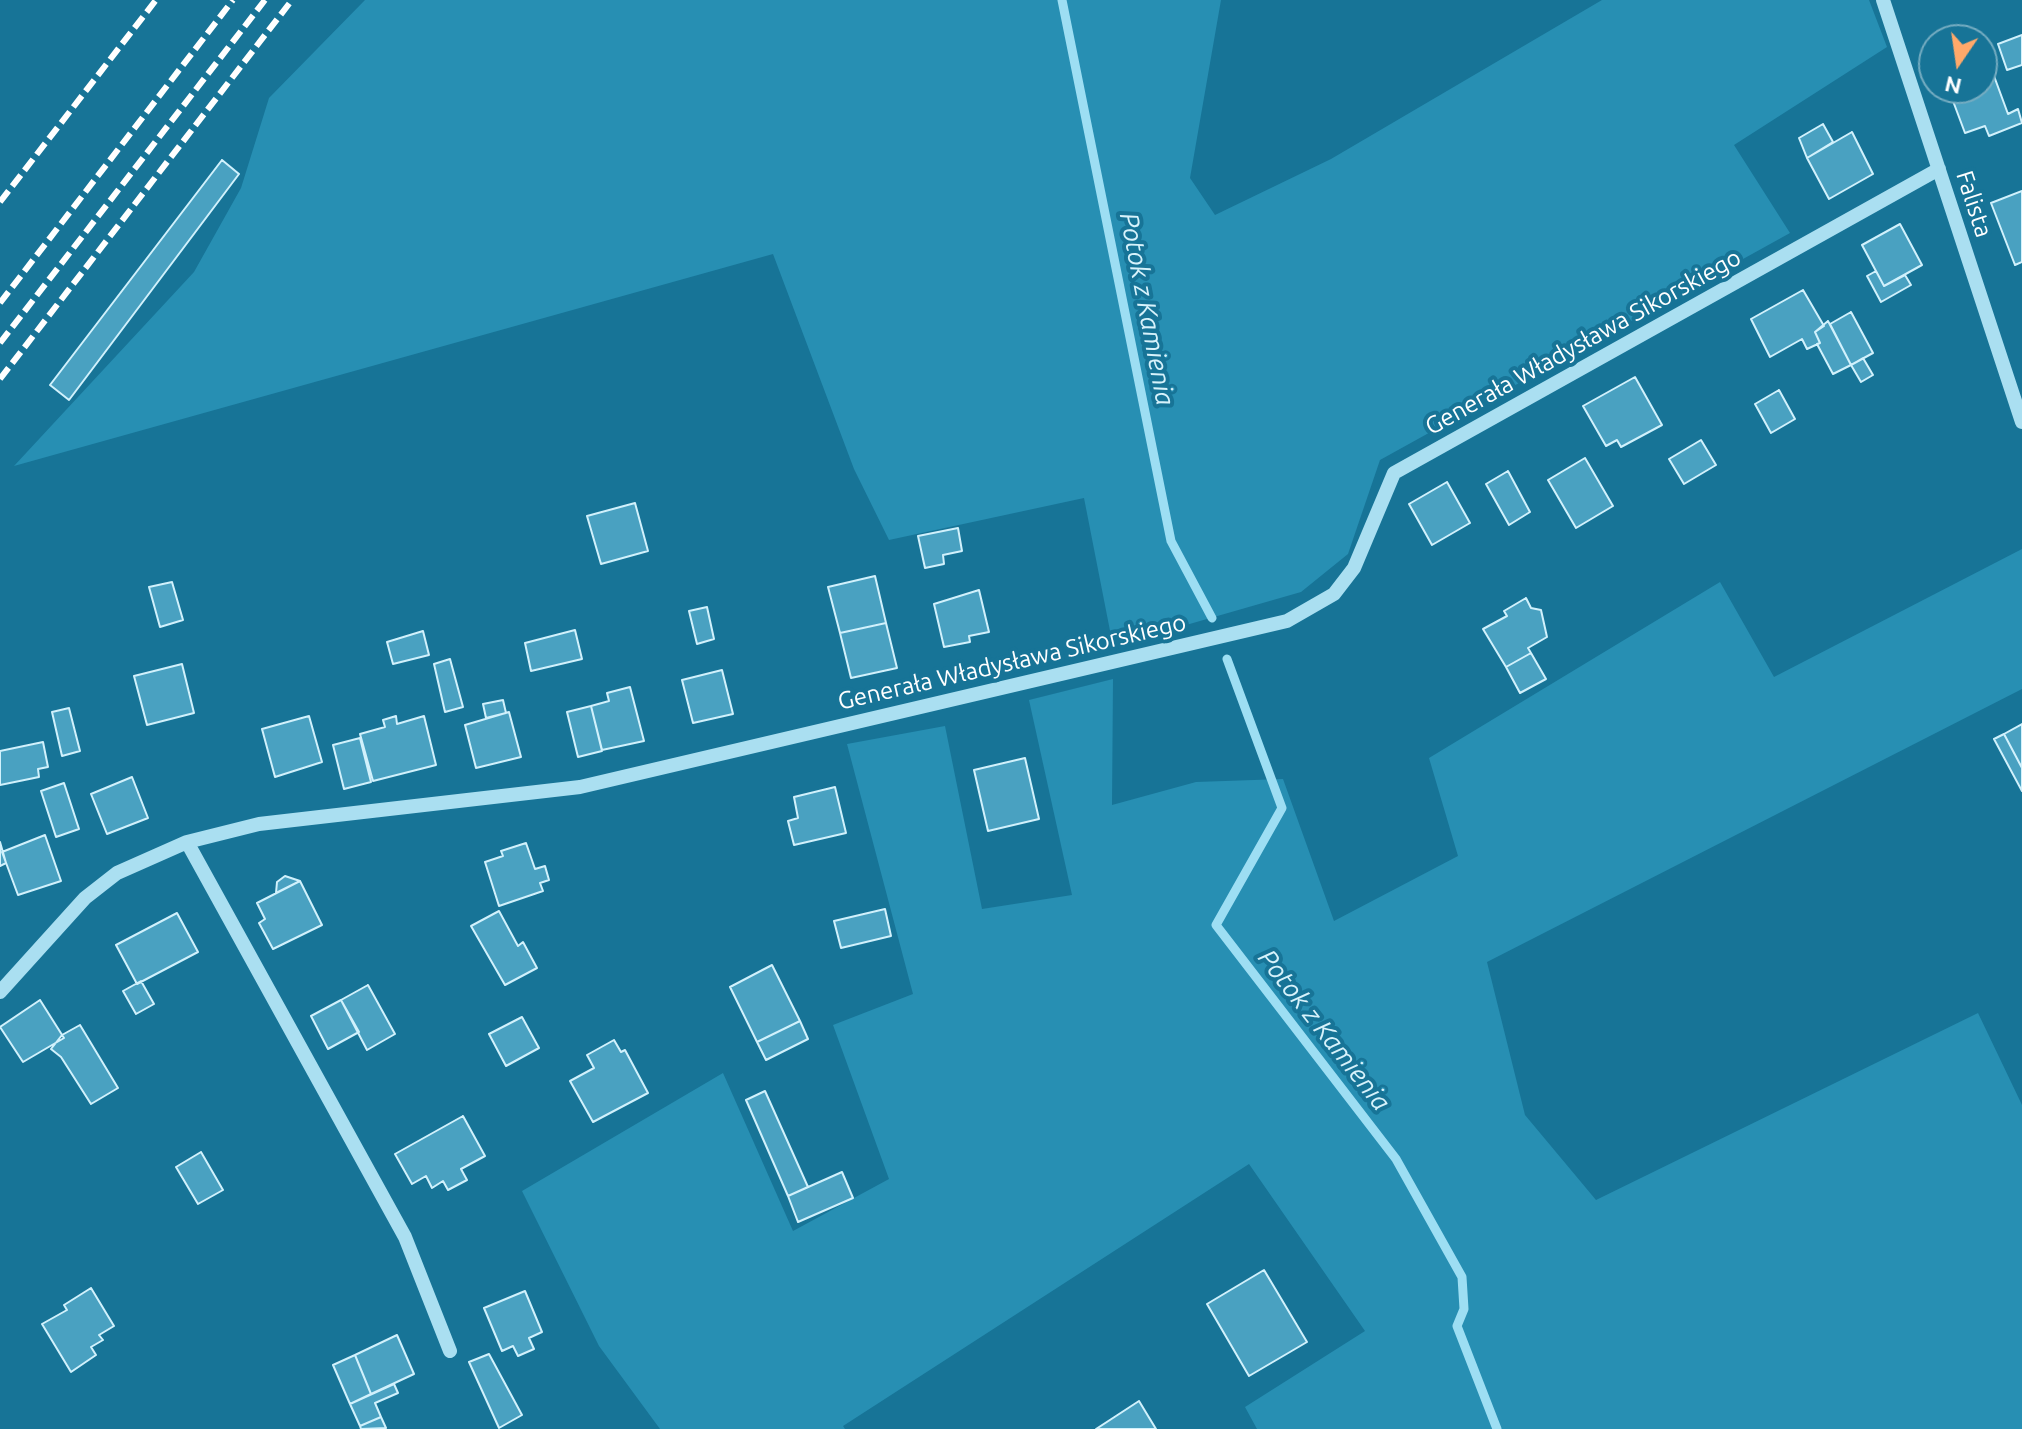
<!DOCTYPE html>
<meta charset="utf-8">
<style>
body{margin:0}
#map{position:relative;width:2022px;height:1429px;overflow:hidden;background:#177497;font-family:Ubuntu,sans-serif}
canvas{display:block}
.north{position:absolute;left:1918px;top:24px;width:80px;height:80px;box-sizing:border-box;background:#177497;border:2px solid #74acc1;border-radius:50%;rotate:193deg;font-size:22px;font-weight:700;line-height:32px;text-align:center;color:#fff}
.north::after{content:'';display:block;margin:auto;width:28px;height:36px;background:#ffa96a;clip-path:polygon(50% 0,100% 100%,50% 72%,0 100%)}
</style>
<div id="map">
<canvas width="2022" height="1429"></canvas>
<div class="north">N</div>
</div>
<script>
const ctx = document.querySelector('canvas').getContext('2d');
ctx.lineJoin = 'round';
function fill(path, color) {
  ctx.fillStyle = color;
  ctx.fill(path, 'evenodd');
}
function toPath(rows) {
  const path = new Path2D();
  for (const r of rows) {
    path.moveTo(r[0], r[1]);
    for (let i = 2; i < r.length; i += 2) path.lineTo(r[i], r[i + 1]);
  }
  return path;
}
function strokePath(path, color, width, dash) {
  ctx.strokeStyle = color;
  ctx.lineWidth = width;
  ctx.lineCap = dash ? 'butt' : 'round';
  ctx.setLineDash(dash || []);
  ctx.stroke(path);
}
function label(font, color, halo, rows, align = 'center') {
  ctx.font = font + ' Ubuntu,sans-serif';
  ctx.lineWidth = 8;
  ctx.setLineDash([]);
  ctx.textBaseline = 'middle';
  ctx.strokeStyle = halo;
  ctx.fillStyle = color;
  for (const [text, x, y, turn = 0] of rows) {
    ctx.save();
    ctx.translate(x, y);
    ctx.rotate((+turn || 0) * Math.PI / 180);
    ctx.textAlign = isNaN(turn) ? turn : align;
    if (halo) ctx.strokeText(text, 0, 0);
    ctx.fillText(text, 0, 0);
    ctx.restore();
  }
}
fill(toPath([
 [365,0,1221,0,1190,178,1215,215,1331,159,1602,0,1869,0,1887,47,1734,145,1790,233,1380,460,1348,554,1301,592,1113,646,1084,498,889,540,854,469,773,254,14,466,194,272,241,188,269,98],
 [2022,549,2022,689,1487,962,1525,1115,1596,1200,1978,1013,2022,1105,2022,1429,1257,1429,1245,1407,1365,1331,1249,1164,843,1426,845,1429,660,1429,599,1346,522,1191,723,1073,793,1231,889,1179,833,1025,913,994,847,744,945,726,982,909,1072,895,1029,700,1113,679,1112,805,1196,782,1283,779,1334,921,1458,856,1429,758,1720,582,1774,677]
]), '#278fb3');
strokePath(toPath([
 [1062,0,1171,541,1212,618],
 [1227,659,1282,808,1216,925,1396,1159,1462,1277,1464,1309,1457,1326,1497,1429]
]), '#9ddef3', 9);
const building = toPath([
 [2022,35,2022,65,2007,70,1998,44,2022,35],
 [1994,76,2008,114,2018,109,2022,123,1989,136,1985,126,1965,133,1950,93,1964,88,1982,88,1982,81,1994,76],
 [1823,124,1833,142,1807,158,1799,138,1823,124],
 [1852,132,1873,174,1829,199,1807,158,1852,132],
 [222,160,239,174,69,400,50,385,222,160],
 [2022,191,2022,262,2015,265,1991,203,2022,191],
 [1900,224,1922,265,1884,286,1862,245,1900,224],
 [1876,271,1884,286,1905,275,1911,285,1881,302,1867,276,1876,271],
 [1803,290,1824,326,1815,332,1820,343,1807,349,1802,339,1770,357,1751,319,1803,290],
 [1851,312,1873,353,1851,365,1830,324,1851,312],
 [1828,321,1851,365,1833,374,1817,344,1820,343,1815,332,1828,321],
 [1863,358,1873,375,1861,382,1851,365,1863,358],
 [1635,377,1662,425,1621,447,1617,440,1606,446,1583,406,1635,377],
 [1779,390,1795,419,1771,433,1755,404,1779,390],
 [1701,440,1716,465,1684,484,1669,459,1701,440],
 [1585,458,1613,506,1576,528,1548,480,1585,458],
 [1508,471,1530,512,1509,525,1486,484,1508,471],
 [1447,482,1470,523,1432,545,1409,504,1447,482],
 [635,503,648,551,601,564,587,516,635,503],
 [958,528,962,551,943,555,944,564,925,568,918,536,958,528],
 [875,576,886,623,840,633,828,587,875,576],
 [172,582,183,620,160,627,149,587,172,582],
 [979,590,989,632,969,636,970,642,944,647,934,604,979,590],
 [1526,598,1531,608,1541,610,1547,637,1528,648,1531,653,1506,667,1483,629,1507,616,1504,611,1526,598],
 [707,607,714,639,697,644,689,611,707,607],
 [886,623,897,668,851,678,840,633,886,623],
 [575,630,582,659,531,671,525,643,575,630],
 [423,631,429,655,393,664,387,642,423,631],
 [1531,653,1546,679,1520,693,1506,667,1531,653],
 [450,659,463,707,445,712,434,664,450,659],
 [182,664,194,713,147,725,134,676,182,664],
 [722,670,733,714,693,723,682,680,722,670],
 [630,687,644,741,602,750,591,706,609,701,607,693,630,687],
 [503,700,506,713,486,718,483,704,503,700],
 [591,706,602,751,578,757,567,712,591,706],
 [69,708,80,751,62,756,52,712,69,708],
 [509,712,521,757,476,768,465,725,509,712],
 [309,716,322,762,275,777,262,729,309,716],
 [396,716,397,724,424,716,436,765,373,781,360,734,385,727,383,720,396,716],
 [2022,724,2022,768,2004,734,2022,724],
 [2004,734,2022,768,2022,791,1994,739,2004,734],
 [360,738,371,782,344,789,333,745,360,738],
 [43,742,48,767,38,769,39,777,0,785,0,751,43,742],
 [1025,758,1039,819,988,831,974,770,1025,758],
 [132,777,148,818,107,834,91,794,132,777],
 [64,783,79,829,56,837,41,791,64,783],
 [835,787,846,833,794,845,788,821,798,818,794,797,835,787],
 [45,835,61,881,18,895,2,852,45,835],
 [0,842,6,863,0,866,0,842],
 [526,843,535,869,545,866,549,880,540,883,543,891,499,906,485,862,503,856,501,851,526,843],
 [285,876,300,881,276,893,277,882,285,876],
 [300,881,322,925,273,949,259,923,265,919,257,903,300,881],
 [885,909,891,936,841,948,834,921,885,909],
 [499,911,518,946,523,942,537,968,505,985,471,926,499,911],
 [177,913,198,952,137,984,116,945,177,913],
 [772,965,800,1021,757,1042,730,987,772,965],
 [141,981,154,1004,136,1014,123,991,141,981],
 [368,985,395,1034,367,1050,341,1000,368,985],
 [40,1000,64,1038,23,1062,0,1027,40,1000],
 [341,1000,359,1032,328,1049,311,1016,341,1000],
 [522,1017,539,1048,506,1066,489,1034,522,1017],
 [800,1021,808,1039,766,1060,757,1042,800,1021],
 [80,1025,118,1088,91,1104,61,1057,51,1049,62,1035,80,1025],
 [614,1040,621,1052,625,1050,648,1093,593,1122,570,1081,594,1068,587,1055,614,1040],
 [765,1091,808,1187,788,1196,746,1100,765,1091],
 [463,1116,485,1156,461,1169,467,1180,448,1190,443,1181,432,1188,426,1176,412,1184,395,1154,463,1116],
 [201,1152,223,1190,198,1204,176,1167,201,1152],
 [842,1172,853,1198,798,1222,788,1196,842,1172],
 [1264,1270,1307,1342,1249,1376,1207,1304,1264,1270],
 [91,1288,114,1326,99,1335,103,1340,91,1347,96,1355,71,1372,42,1324,67,1310,64,1305,91,1288],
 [525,1291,542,1332,529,1338,534,1349,518,1356,513,1346,502,1351,484,1308,525,1291],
 [397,1335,414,1374,371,1394,355,1355,397,1335],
 [489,1354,522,1415,499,1428,469,1362,489,1354],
 [355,1355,371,1394,350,1404,333,1365,355,1355],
 [394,1384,398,1393,375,1403,381,1417,360,1426,350,1404,394,1384],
 [1139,1401,1156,1429,1096,1429,1139,1401],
 [381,1417,386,1428,361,1429,360,1426,381,1417]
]);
fill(building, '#49a1c1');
strokePath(building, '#d1f1fc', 2);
strokePath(toPath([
 [1883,0,2022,422],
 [187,842,405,1237,450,1351],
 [0,992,85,898,117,873,187,842,259,824,580,787,1287,621,1334,594,1354,568,1394,473,1939,169]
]), '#aadff1', 14);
strokePath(toPath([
 [0,202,156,0],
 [0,303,233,0],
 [0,343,265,0],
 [0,379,292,0]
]), '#fff', 6, [14, 6]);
label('24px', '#fff', '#177497', [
 ["Falista",1974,204,72],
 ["Generała Władysława Sikorskiego",1583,342,-29],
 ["Generała Władysława Sikorskiego",1012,662,-13]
]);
label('italic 26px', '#d7f2fb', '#177497', [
 ["Potok z Kamienia",1147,309,79],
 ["Potok z Kamienia",1324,1030,52]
]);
</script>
